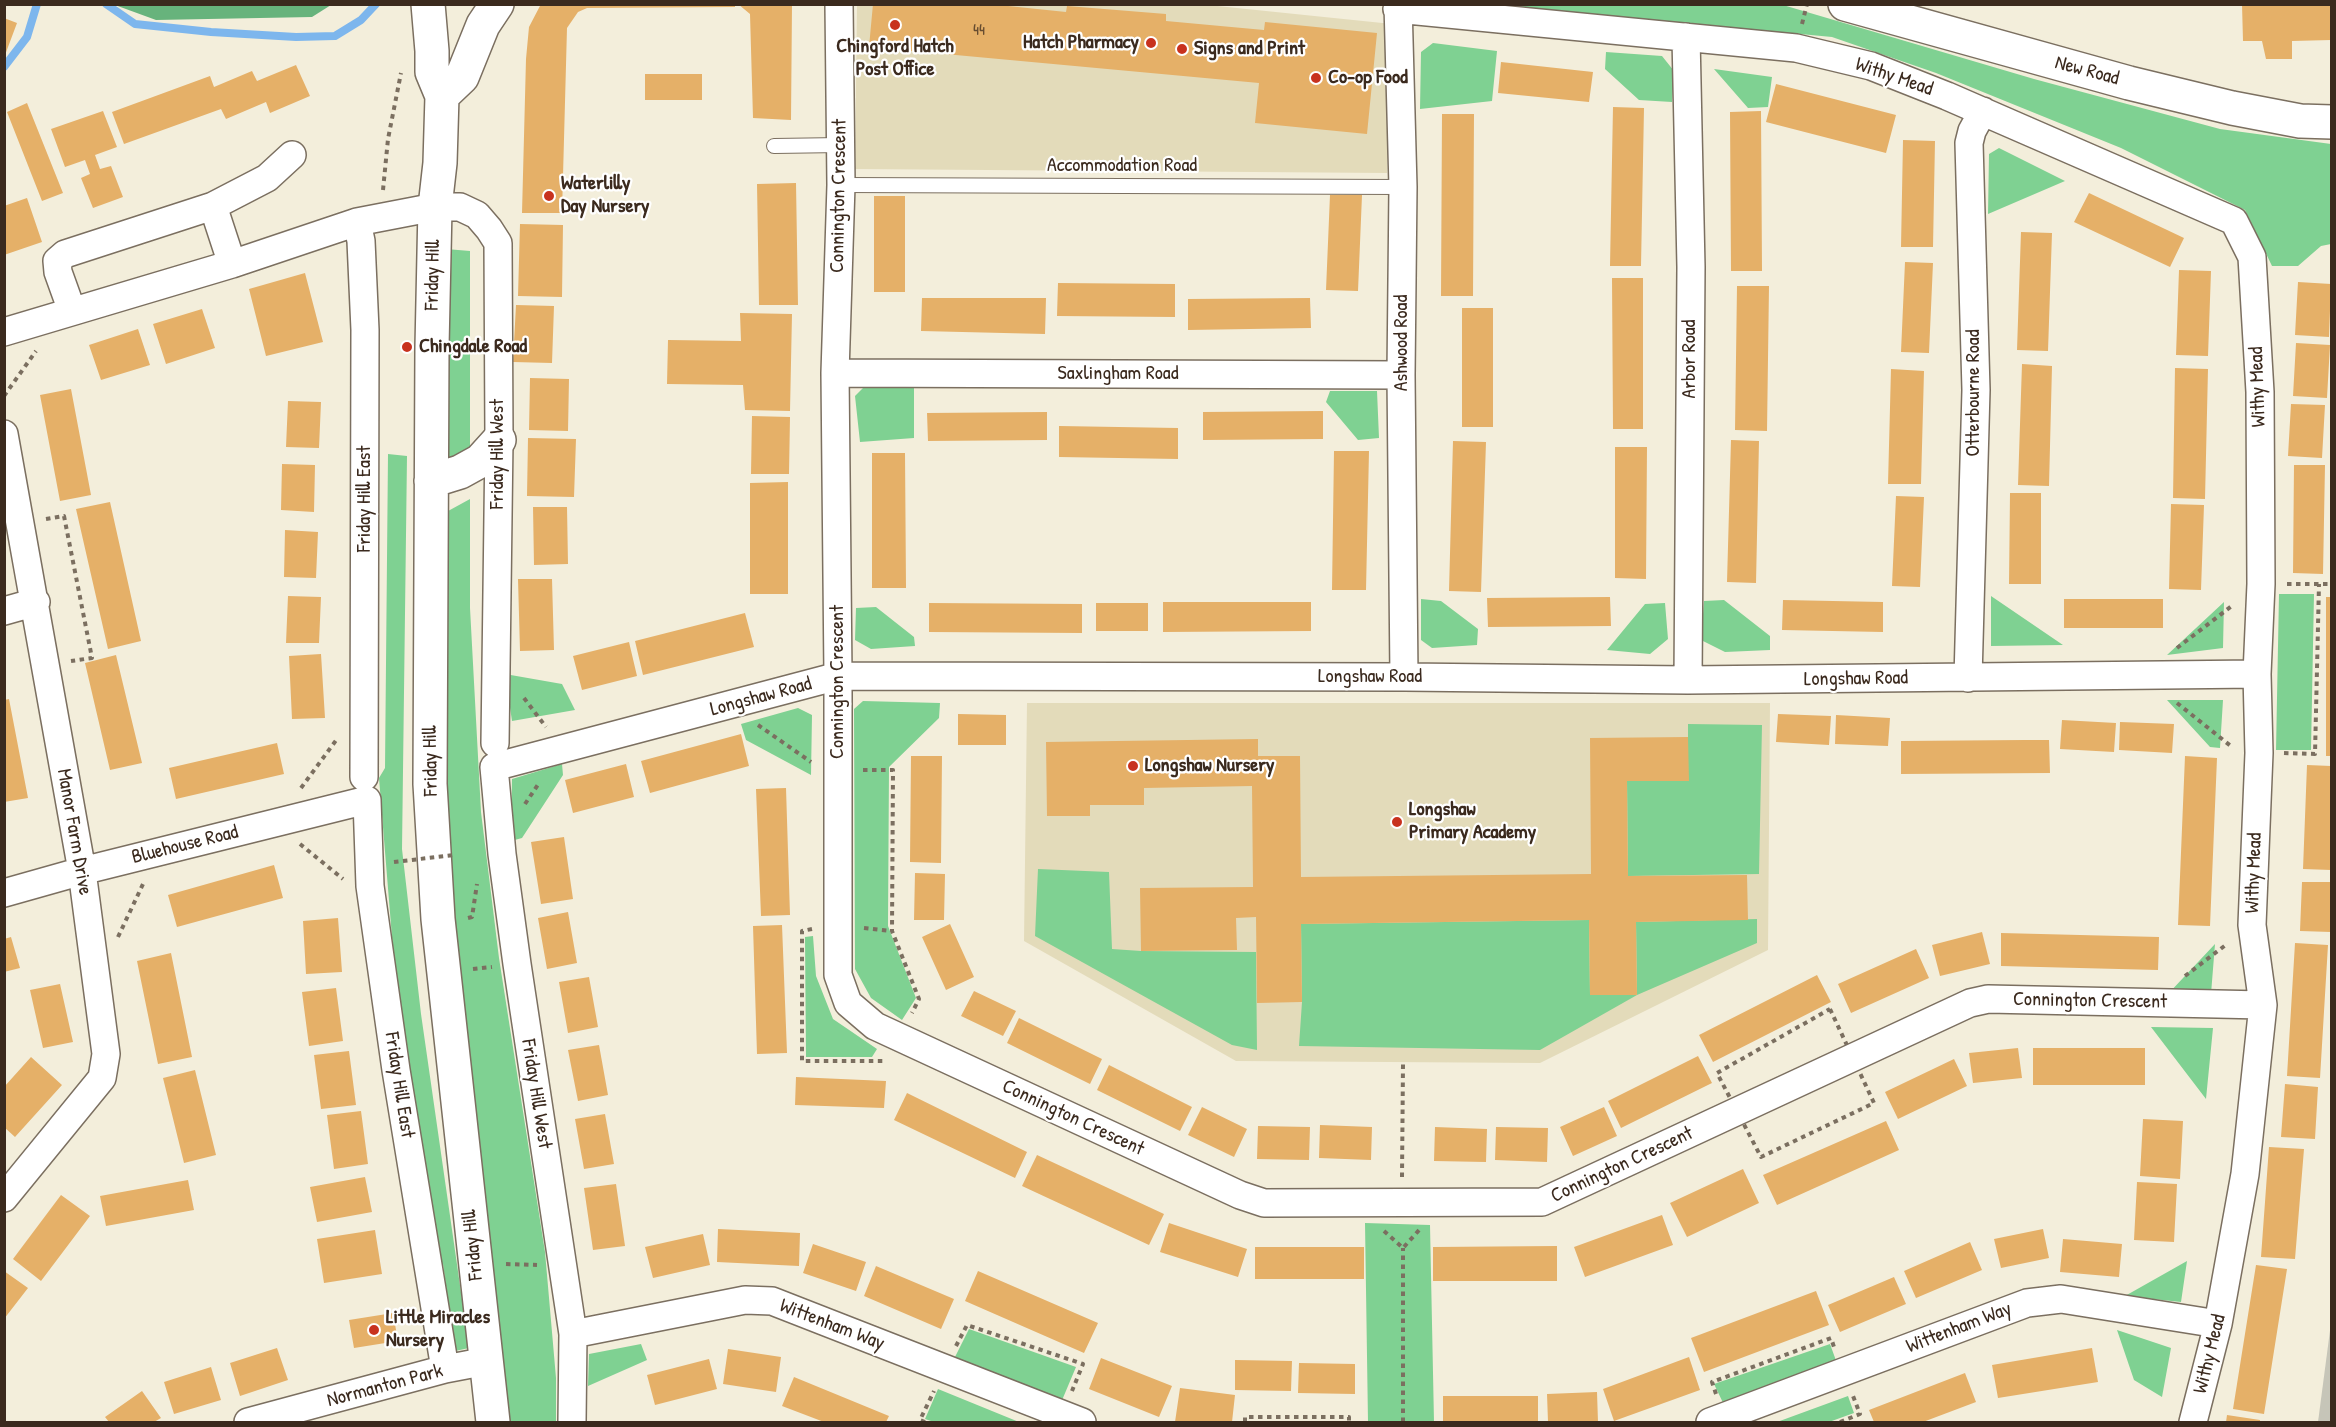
<!DOCTYPE html>
<style>
body{margin:0}
#map{position:relative;width:2336px;height:1427px;overflow:hidden;background:#f3eedb;font-family:"Patrick Hand",sans-serif}
canvas{display:block}
.frame{position:absolute;inset:0;border:6px solid #3b2a1e;pointer-events:none}
</style>
<div id="map">
<canvas width="2336" height="1427"></canvas>
<div class="frame"></div>
</div>
<script>
const ctx = document.querySelector('canvas').getContext('2d');
ctx.lineJoin = 'round';
function fill(path, color) {
  ctx.fillStyle = color;
  ctx.fill(path, 'evenodd');
}
function toPath(rows) {
  const path = new Path2D();
  for (const r of rows) {
    path.moveTo(r[0], r[1]);
    for (let i = 2; i < r.length; i += 2) path.lineTo(r[i], r[i + 1]);
  }
  return path;
}
function strokePath(path, color, width, dash) {
  ctx.strokeStyle = color;
  ctx.lineWidth = width;
  ctx.lineCap = dash ? 'butt' : 'round';
  ctx.setLineDash(dash || []);
  ctx.stroke(path);
}
function label(font, color, halo, rows, align = 'center') {
  ctx.font = font + ' "Patrick Hand",sans-serif';
  ctx.lineWidth = 4.5;
  ctx.setLineDash([]);
  ctx.textBaseline = 'middle';
  ctx.strokeStyle = halo;
  ctx.fillStyle = color;
  for (const [text, x, y, turn = 0] of rows) {
    ctx.save();
    ctx.translate(x, y);
    ctx.rotate((+turn || 0) * Math.PI / 180);
    ctx.textAlign = isNaN(turn) ? turn : align;
    if (halo) ctx.strokeText(text, 0, 0);
    ctx.fillText(text, 0, 0);
    ctx.restore();
  }
}
fill(toPath([
 [1198,4,1392,24,1387,173,855,169,857,5],
 [1027,703,1770,703,1768,950,1540,1063,1236,1061,1024,941]
]), '#e3dbba');
fill(toPath([
 [2331,1323,2331,1422,2318,1422]
]), '#c6c5b8');
fill(toPath([
 [1494,5,1783,5,2034,79,2220,129,2331,144,2331,244,2321,246,2298,266,2272,266,2245,210,2121,148,1936,73,1832,37],
 [1433,43,1497,51,1492,101,1420,109,1421,52],
 [1606,52,1662,56,1674,71,1672,102,1639,100,1605,69],
 [1714,69,1772,77,1768,107,1748,108],
 [1999,148,2065,181,1988,214,1989,154],
 [446,249,470,251,470,448,436,464],
 [914,386,914,438,860,442,855,396,863,388],
 [1330,391,1377,391,1379,438,1358,440,1326,402],
 [388,454,407,456,402,849,421,1014,469,1348,455,1351,443,1264,440,1264,395,974,379,778,385,768],
 [470,499,470,608,481,812,499,958,545,1252,556,1378,556,1422,509,1422,461,1021,440,790,439,516],
 [2279,594,2314,594,2311,750,2276,750],
 [1991,596,2063,645,1991,646],
 [1421,599,1441,601,1478,629,1477,645,1432,648,1421,640],
 [1724,600,1770,636,1770,650,1725,652,1701,640,1704,601],
 [2224,602,2223,648,2167,655],
 [1665,603,1668,639,1650,654,1607,650,1645,604],
 [876,607,914,637,915,646,871,649,855,640,856,608],
 [505,674,562,684,575,710,512,721],
 [2167,700,2223,700,2220,748,2210,747],
 [863,701,940,703,939,718,889,767,888,926,916,998,902,1020,871,998,855,969,854,709],
 [798,708,812,715,811,775,746,740,741,724],
 [1688,724,1762,725,1759,874,1628,876,1627,781,1688,780],
 [562,764,563,775,522,838,511,841,512,779],
 [1038,869,1109,872,1112,949,1141,951,1256,952,1257,1050,1232,1045,1035,936],
 [1757,919,1757,943,1637,995,1540,1050,1299,1046,1302,1002,1301,924,1589,920,1590,995,1637,994,1636,922],
 [813,936,816,976,833,1019,877,1049,872,1057,806,1057,805,937],
 [2215,944,2211,994,2168,994],
 [2151,1027,2213,1028,2206,1099],
 [1365,1223,1430,1225,1434,1422,1368,1422],
 [2187,1261,2181,1302,2125,1296],
 [969,1329,1076,1367,1060,1405,952,1363],
 [2117,1330,2171,1348,2162,1397,2134,1380],
 [641,1344,647,1360,588,1386,589,1354],
 [1830,1344,1838,1366,1726,1409,1714,1384],
 [938,1389,1019,1422,934,1422,925,1419],
 [1848,1396,1854,1413,1829,1422,1777,1422]
]), '#7fd192');
fill(toPath([
 [115,5,331,5,312,17,156,20]
]), '#67b37c');
strokePath(toPath([
 [106,4,135,24,211,32,296,37,335,36,361,20,376,4],
 [4,67,27,37,37,4]
]), '#7db6ed', 8);
fill(toPath([
 [735,4,735,7,587,8,578,12,567,28,562,213,522,213,526,59,529,27,541,4],
 [738,4,792,4,791,120,753,118,750,14],
 [873,4,989,4,1066,12,1067,6,1166,14,1166,21,1264,30,1265,22,1377,33,1367,134,1255,123,1259,83,869,47],
 [2242,4,2331,4,2331,40,2292,41,2292,59,2266,59,2262,41,2243,41],
 [4,18,17,23,5,55,4,55],
 [1501,62,1593,72,1589,102,1498,93],
 [296,65,310,96,270,113,266,102,226,119,221,109,124,144,112,112,210,76,214,87,252,71,257,81],
 [645,74,702,74,702,100,645,100],
 [1776,84,1896,115,1886,153,1766,122],
 [27,103,63,193,42,201,7,112],
 [1613,107,1644,108,1641,266,1610,266],
 [103,111,117,147,95,155,100,169,111,166,123,197,93,208,81,178,90,174,85,160,65,167,51,129],
 [1761,111,1762,271,1731,271,1730,112],
 [1442,114,1474,114,1473,296,1441,296],
 [1903,140,1935,141,1933,247,1901,247],
 [796,183,798,305,759,305,757,184],
 [2089,193,2184,238,2170,267,2074,222],
 [1330,195,1362,195,1358,291,1326,290],
 [874,196,905,196,905,292,874,292],
 [27,198,42,242,4,255,4,206],
 [520,224,563,225,562,297,518,296],
 [2021,232,2052,233,2048,351,2017,350],
 [1905,262,1933,263,1929,353,1901,352],
 [2179,270,2211,271,2208,356,2176,355],
 [305,273,323,342,266,356,249,289],
 [1612,278,1643,278,1643,429,1613,429],
 [2298,282,2331,284,2329,337,2295,335],
 [1058,283,1175,284,1175,317,1057,316],
 [1737,286,1769,286,1767,431,1735,430],
 [922,298,1046,298,1045,334,921,331],
 [1310,298,1311,328,1188,330,1188,299],
 [516,305,554,306,552,363,513,362],
 [1462,308,1493,308,1493,427,1462,427],
 [202,309,215,348,166,364,153,324],
 [740,313,792,314,790,411,745,410,743,385,667,384,668,340,741,341],
 [138,329,150,365,101,380,89,345],
 [2296,343,2330,345,2327,398,2293,396],
 [2022,364,2052,366,2049,486,2018,485],
 [2175,368,2208,369,2205,499,2173,498],
 [1891,369,1924,371,1921,484,1888,484],
 [530,378,569,379,568,431,529,430],
 [71,389,91,495,60,501,40,395],
 [288,401,321,402,319,448,286,447],
 [2291,404,2325,405,2322,458,2288,456],
 [1323,411,1323,439,1203,440,1203,412],
 [1047,412,1047,440,928,441,927,413],
 [752,416,790,417,789,474,751,474],
 [1059,426,1178,428,1178,459,1059,457],
 [528,438,576,439,574,497,527,496],
 [1731,440,1759,441,1756,583,1727,582],
 [1453,441,1486,442,1481,592,1449,591],
 [1615,447,1647,447,1646,579,1615,578],
 [1334,451,1369,451,1366,590,1332,590],
 [872,453,905,453,906,588,872,588],
 [282,464,315,465,314,512,281,510],
 [2294,465,2325,465,2323,574,2293,573],
 [788,482,788,594,750,594,750,483],
 [2010,493,2041,493,2041,584,2009,584],
 [1896,496,1924,497,1920,587,1892,586],
 [110,502,141,641,108,649,76,509],
 [2171,504,2204,505,2201,590,2169,589],
 [533,507,567,507,568,564,534,565],
 [285,530,318,532,316,578,284,577],
 [518,579,552,579,554,650,520,651],
 [288,596,321,597,319,643,286,643],
 [1610,597,1611,626,1488,627,1487,598],
 [2326,597,2331,597,2331,756,2326,756],
 [2064,599,2163,599,2163,628,2064,628],
 [1783,600,1883,602,1883,632,1782,630],
 [1163,602,1311,602,1311,631,1163,632],
 [929,603,1082,604,1082,633,929,632],
 [1096,603,1148,603,1148,631,1096,631],
 [745,613,754,647,643,675,635,641],
 [629,642,637,676,582,690,573,656],
 [321,654,325,718,292,719,289,656],
 [116,655,142,763,110,770,85,663],
 [9,699,28,798,4,802,4,700],
 [958,714,1006,715,1006,745,958,745],
 [1778,714,1831,716,1829,745,1776,742],
 [1836,715,1890,718,1888,746,1835,744],
 [2062,720,2116,723,2114,752,2060,749],
 [2120,722,2174,724,2172,753,2119,750],
 [741,734,749,766,650,793,641,761],
 [1688,737,1689,781,1627,781,1628,876,1747,875,1748,920,1636,922,1637,995,1590,995,1589,920,1301,924,1302,1002,1257,1003,1256,917,1236,918,1237,950,1141,951,1140,888,1253,887,1252,786,1144,788,1144,805,1090,805,1090,816,1047,816,1046,742,1258,739,1258,756,1300,756,1301,877,1591,874,1590,738],
 [2024,740,2049,740,2050,773,1901,774,1901,741],
 [277,743,284,774,176,799,169,768],
 [911,756,942,756,941,863,910,862],
 [2185,756,2217,758,2210,926,2178,925],
 [626,764,634,797,573,813,565,780],
 [2307,765,2331,766,2331,870,2303,869],
 [786,788,790,915,761,916,756,789],
 [564,837,573,899,541,904,531,842],
 [274,865,283,898,177,927,168,895],
 [915,873,945,874,944,920,914,920],
 [2302,882,2331,882,2331,932,2300,931],
 [568,912,577,963,547,969,538,918],
 [338,918,342,972,306,974,303,921],
 [950,924,974,977,946,990,922,937],
 [782,925,787,1053,757,1054,753,926],
 [1982,932,1990,964,1940,976,1932,945],
 [2001,933,2159,937,2158,970,2001,966],
 [11,937,20,968,4,972,4,939],
 [2295,943,2328,945,2320,1078,2287,1076],
 [1916,949,1929,978,1851,1013,1838,984],
 [171,953,192,1057,158,1064,137,961],
 [1817,975,1831,1002,1713,1062,1699,1035],
 [589,977,598,1027,568,1033,559,982],
 [60,984,73,1042,43,1048,30,990],
 [336,988,343,1041,309,1046,302,992],
 [974,991,1016,1011,1003,1036,961,1016],
 [1019,1018,1102,1059,1090,1084,1007,1043],
 [599,1045,608,1095,578,1101,568,1050],
 [2018,1048,2022,1078,1973,1083,1969,1053],
 [2033,1048,2145,1048,2145,1085,2033,1085],
 [349,1051,356,1105,321,1109,314,1055],
 [1698,1056,1712,1083,1621,1128,1608,1101],
 [31,1057,62,1085,15,1137,4,1127,4,1087],
 [1954,1059,1967,1086,1898,1119,1885,1092],
 [1109,1065,1192,1107,1180,1131,1097,1090],
 [195,1070,216,1155,184,1163,163,1078],
 [796,1077,886,1081,884,1108,795,1105],
 [2285,1084,2318,1087,2315,1139,2281,1137],
 [907,1093,1027,1152,1015,1178,894,1120],
 [1202,1107,1247,1129,1234,1157,1188,1135],
 [1604,1107,1617,1136,1573,1156,1560,1127],
 [361,1111,368,1164,334,1169,327,1115],
 [605,1114,614,1164,584,1169,575,1119],
 [2143,1119,2183,1121,2180,1179,2140,1176],
 [1886,1121,1899,1150,1777,1205,1763,1175],
 [1320,1125,1372,1127,1371,1160,1319,1158],
 [1258,1126,1310,1127,1309,1160,1257,1159],
 [1435,1127,1487,1129,1486,1162,1434,1161],
 [1496,1127,1548,1128,1547,1162,1495,1160],
 [2269,1147,2304,1149,2295,1259,2261,1257],
 [1037,1155,1164,1214,1149,1245,1022,1186],
 [1743,1169,1759,1203,1687,1237,1670,1203],
 [365,1177,372,1212,317,1222,310,1187],
 [188,1180,194,1210,106,1226,100,1196],
 [2137,1182,2177,1184,2174,1242,2134,1240],
 [616,1184,625,1246,593,1250,584,1188],
 [61,1195,90,1216,41,1281,13,1259],
 [1662,1215,1673,1245,1585,1277,1574,1247],
 [1169,1223,1247,1249,1238,1277,1160,1252],
 [718,1229,800,1233,799,1266,717,1262],
 [2043,1229,2049,1258,2001,1268,1994,1239],
 [375,1230,382,1274,324,1283,317,1239],
 [703,1234,710,1265,653,1278,645,1247],
 [2063,1239,2122,1244,2119,1277,2060,1272],
 [1970,1242,1982,1270,1916,1298,1904,1271],
 [813,1244,866,1262,856,1291,803,1273],
 [1557,1246,1557,1281,1433,1281,1433,1247],
 [1255,1247,1364,1247,1364,1279,1255,1279],
 [2256,1265,2287,1269,2264,1414,2233,1409],
 [876,1266,954,1299,941,1329,864,1296],
 [4,1271,28,1288,4,1319],
 [978,1271,1098,1323,1084,1353,965,1301],
 [1894,1277,1906,1304,1840,1332,1828,1305],
 [1816,1291,1829,1325,1704,1372,1691,1338],
 [393,1313,398,1341,354,1348,349,1320],
 [277,1348,288,1380,240,1396,230,1363],
 [2092,1348,2098,1382,1998,1398,1992,1365],
 [728,1349,781,1357,776,1392,723,1384],
 [1689,1357,1700,1390,1614,1421,1603,1389],
 [1101,1358,1172,1386,1159,1417,1089,1389],
 [709,1359,717,1389,655,1405,647,1375],
 [1235,1360,1292,1361,1291,1391,1235,1390],
 [1299,1363,1355,1364,1355,1394,1298,1393],
 [211,1367,221,1400,174,1414,164,1382],
 [1965,1373,1976,1402,1923,1422,1874,1422,1869,1410],
 [794,1377,889,1416,886,1422,824,1422,782,1406],
 [1180,1388,1235,1395,1232,1422,1175,1422],
 [142,1391,161,1418,154,1422,109,1422,105,1417],
 [1597,1392,1598,1422,1548,1422,1547,1394],
 [1443,1396,1538,1396,1538,1422,1443,1422],
 [2227,1415,2260,1420,2260,1422,2226,1422]
]), '#e5b068');
const service = toPath([
 [774,146,841,145],
 [841,185,1403,187]
]);
const minor = toPath([
 [839,4,841,185,835,373,838,676,838,975,848,1003,875,1026,1240,1195,1264,1203,1542,1202,1970,1003,1988,999,2263,1005],
 [1398,4,1403,187,1401,375,1404,677],
 [1397,9,1796,48,1871,66,1947,96,2234,221,2252,257,2260,392,2261,584,2257,674,2259,753,2252,925,2263,1005,2245,1174,2218,1324,2193,1422],
 [1686,37,1691,267,1688,680],
 [357,222,361,241,365,330,364,777],
 [232,264,213,206,267,178,292,155],
 [72,311,58,272,57,261,65,254,213,206],
 [4,332,232,264,357,222,435,207,460,207,477,215,489,229,498,243,499,440,495,743],
 [835,373,1401,375],
 [4,434,82,871,106,1054,102,1078,4,1198],
 [4,611,36,602],
 [1968,678,1976,390,1969,143,1972,131,1983,111],
 [4,893,82,871,367,800,370,886,396,1070,445,1369],
 [573,1334,745,1300,772,1301,1082,1422],
 [248,1422,445,1369,487,1361],
 [572,1422,573,1334,517,964,502,854,494,767,838,676,1404,677,1688,680,2257,674],
 [1710,1422,2027,1303,2061,1299,2218,1324]
]);
const secondary = toPath([
 [428,4,432,51,432,72,442,96,440,163,435,207,432,347,430,784,438,919,493,1422],
 [442,96,462,77,483,25,497,4],
 [431,481,460,472,480,461,499,440]
]);
const primary = toPath([
 [1845,4,2129,83,2232,108,2300,121,2332,122]
]);
strokePath(service, '#7b6f60', 16);
strokePath(minor, '#7b6f60', 30);
strokePath(secondary, '#7b6f60', 36);
strokePath(primary, '#7b6f60', 36);
strokePath(toPath([
 [1802,24,1807,4],
 [383,190,388,139,401,73],
 [4,396,36,351],
 [46,519,64,516,92,658,71,661],
 [2287,584,2332,584],
 [2177,648,2233,605],
 [524,698,546,727],
 [2177,703,2232,747],
 [758,725,811,762],
 [2284,753,2315,754,2319,584],
 [863,770,893,770,892,931,919,999,912,1013],
 [301,788,337,739],
 [525,804,539,783],
 [300,844,343,879],
 [468,918,472,917,477,884],
 [864,928,892,931],
 [812,929,802,931,802,1061,885,1061],
 [118,937,143,884],
 [473,969,492,967],
 [2185,976,2227,944],
 [1830,1009,1874,1103,1761,1157,1717,1073,1830,1009],
 [1402,1177,1403,1064],
 [1384,1231,1403,1248,1420,1229],
 [506,1264,537,1265],
 [956,1346,967,1325,1083,1364,1072,1391],
 [1716,1394,1712,1382,1831,1338,1834,1347],
 [925,1422,920,1420,934,1391],
 [1245,1422,1245,1417,1349,1417,1349,1422],
 [1403,1422,1403,1248],
 [1840,1422,1860,1414,1853,1396]
]), '#7b6f60', 4, [4.5, 4.5]);
strokePath(service, '#fff', 14);
strokePath(minor, '#fff', 27);
strokePath(secondary, '#fff', 33);
strokePath(primary, '#fff', 33);
strokePath(toPath([
 [394,862,454,855]
]), '#7b6f60', 4, [4.5, 4.5]);
for (const [x, y, r, color] of [
 [895,25,6,"#c8321e"],
 [1151,43,6,"#c8321e"],
 [1182,49,6,"#c8321e"],
 [1316,78,6,"#c8321e"],
 [549,196,6,"#c8321e"],
 [407,347,6,"#c8321e"],
 [1133,766,6,"#c8321e"],
 [1397,822,6,"#c8321e"],
 [374,1330,6,"#c8321e"]
]) {
  const dot = new Path2D();
  dot.arc(x, y, r, 0, 2 * Math.PI);
  ctx.fillStyle = color;
  ctx.fill(dot);
  strokePath(dot, '#fff', 2);
}
label('16px', '#664c30', null, [
 ["44",979,31]
]);
label('bold 20px', '#3b2a1e', '#fff', [
 ["Hatch Pharmacy",1139,43,"right"],
 ["Chingford Hatch",895,47,"center"],
 ["Post Office",895,70,"center"],
 ["Signs and Print",1194,49],
 ["Co-op Food",1328,78],
 ["Waterlilly",561,184],
 ["Day Nursery",561,207],
 ["Chingdale Road",419,347],
 ["Longshaw Nursery",1145,766],
 ["Longshaw",1409,810],
 ["Primary Academy",1409,833],
 ["Little Miracles",386,1318],
 ["Nursery",386,1341]
], 'left');
label('20px', '#3b2a1e', '#fff', [
 ["New Road",2087,71,15],
 ["Withy Mead",1894,77,19],
 ["Accommodation Road",1122,166],
 ["Connington Crescent",839,196,-89],
 ["Friday Hill",433,275,-89],
 ["Ashwood Road",1402,343,-90],
 ["Arbor Road",1690,359,-90],
 ["Saxlingham Road",1118,374],
 ["Withy Mead",2258,387,-92],
 ["Otterbourne Road",1974,393,-90],
 ["Friday Hill West",498,454,-90],
 ["Friday Hill East",365,499,-90],
 ["Longshaw Road",1370,677],
 ["Longshaw Road",1856,679,-1],
 ["Connington Crescent",838,682,-90],
 ["Longshaw Road",761,697,-15],
 ["Friday Hill",431,761,-91],
 ["Manor Farm Drive",74,832,80],
 ["Bluehouse Road",185,845,-14],
 ["Withy Mead",2254,873,-88],
 ["Connington Crescent",2090,1001,1],
 ["Friday Hill East",399,1085,81],
 ["Friday Hill West",536,1094,81],
 ["Connington Crescent",1073,1118,25],
 ["Connington Crescent",1622,1165,-25],
 ["Friday Hill",473,1245,-96],
 ["Wittenham Way",832,1325,21],
 ["Wittenham Way",1959,1328,-21],
 ["Withy Mead",2210,1354,-76],
 ["Normanton Park",385,1386,-15]
]);
</script>
